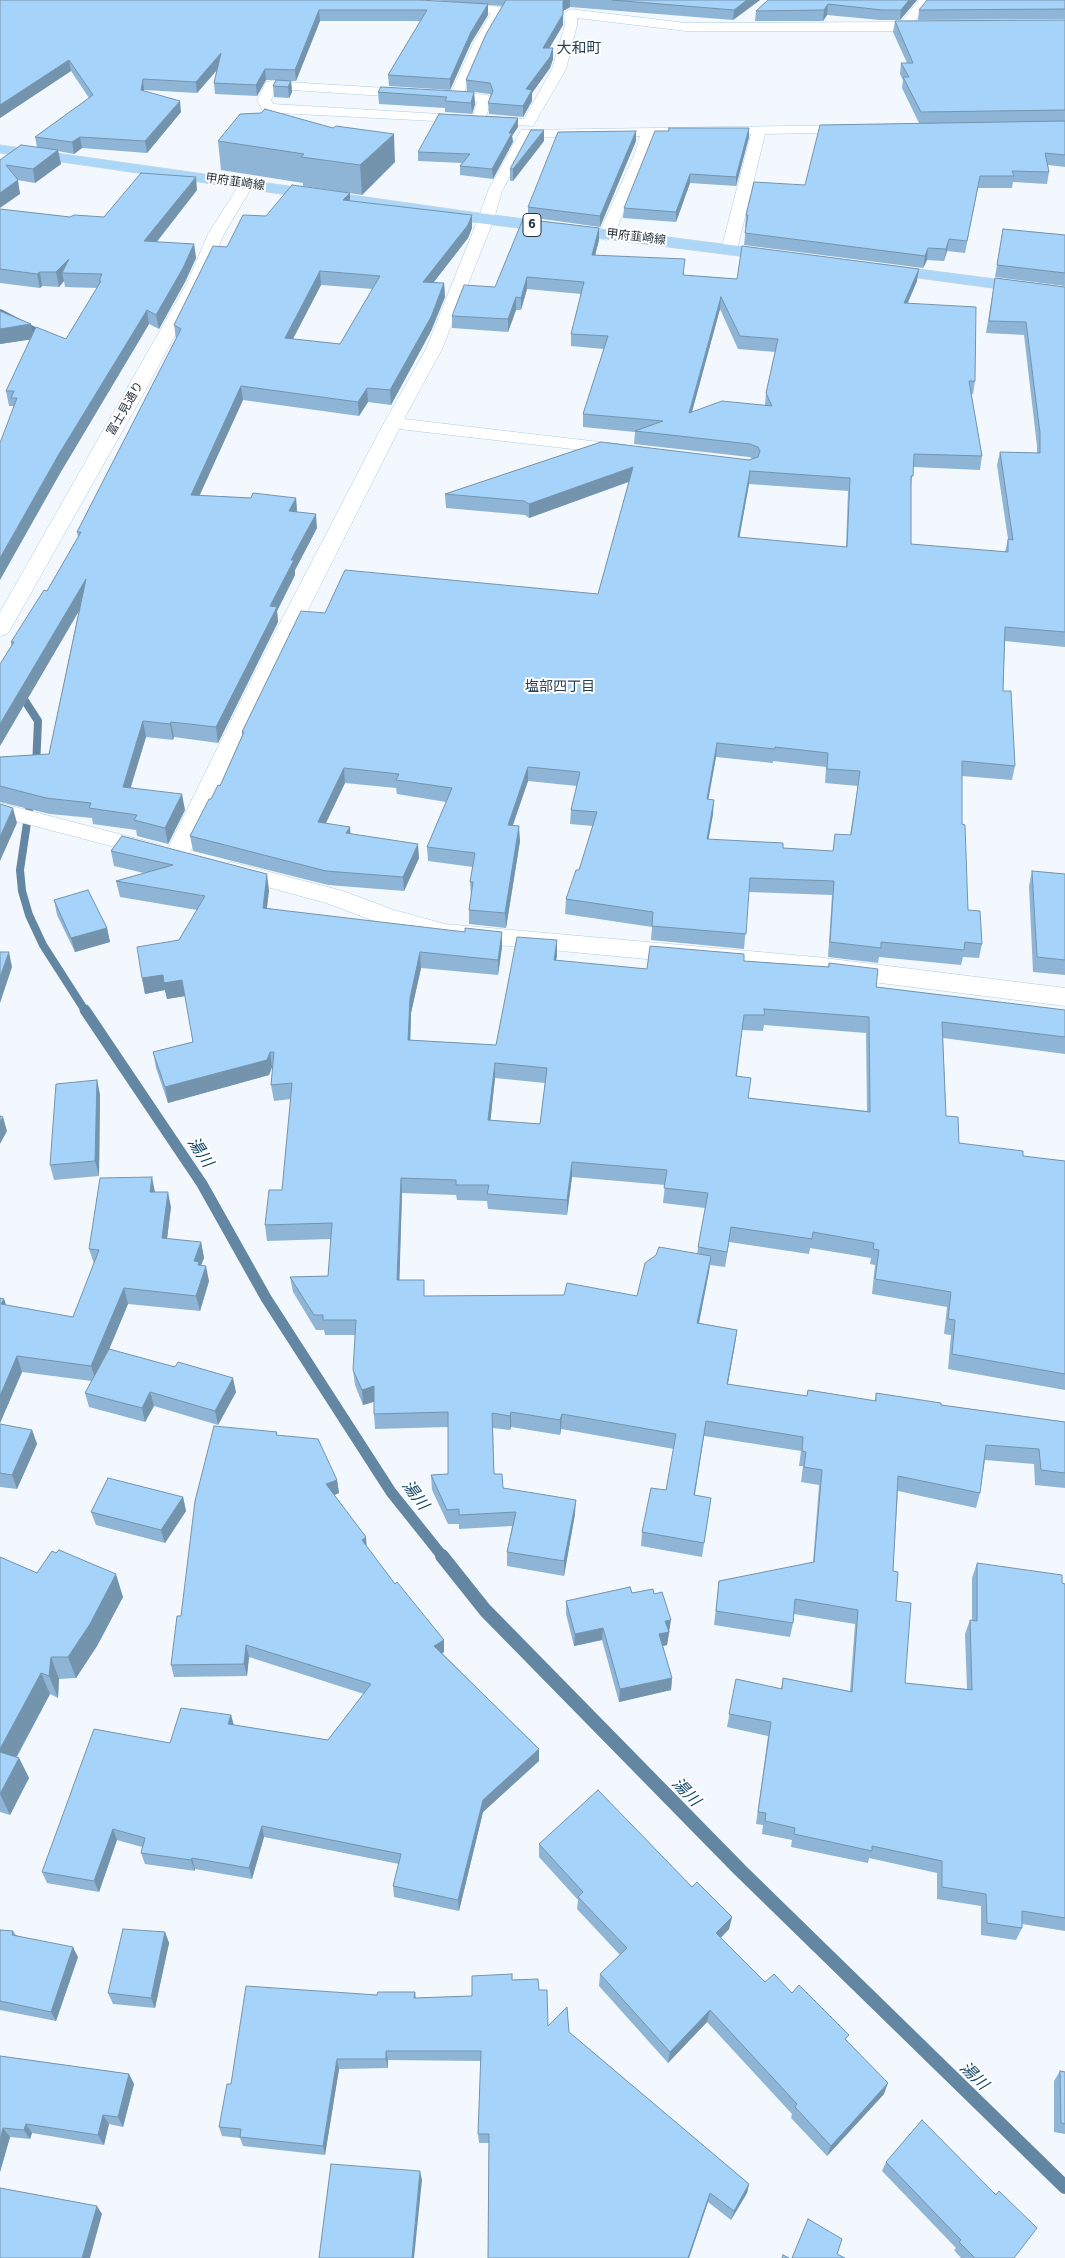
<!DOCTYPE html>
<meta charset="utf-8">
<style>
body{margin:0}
canvas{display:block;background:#f2f8fe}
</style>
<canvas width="1065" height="2258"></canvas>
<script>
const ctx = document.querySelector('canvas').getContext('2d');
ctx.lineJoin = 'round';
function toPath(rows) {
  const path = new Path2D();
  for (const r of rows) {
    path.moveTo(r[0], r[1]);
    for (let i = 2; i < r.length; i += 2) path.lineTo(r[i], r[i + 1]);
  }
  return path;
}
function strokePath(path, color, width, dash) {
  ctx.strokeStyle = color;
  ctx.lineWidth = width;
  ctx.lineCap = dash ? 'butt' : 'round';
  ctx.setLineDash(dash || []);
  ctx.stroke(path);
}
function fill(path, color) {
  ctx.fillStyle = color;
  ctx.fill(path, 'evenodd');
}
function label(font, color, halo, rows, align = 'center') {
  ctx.font = font + ' "Source Sans 3","Noto Sans JP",sans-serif';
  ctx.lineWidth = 4;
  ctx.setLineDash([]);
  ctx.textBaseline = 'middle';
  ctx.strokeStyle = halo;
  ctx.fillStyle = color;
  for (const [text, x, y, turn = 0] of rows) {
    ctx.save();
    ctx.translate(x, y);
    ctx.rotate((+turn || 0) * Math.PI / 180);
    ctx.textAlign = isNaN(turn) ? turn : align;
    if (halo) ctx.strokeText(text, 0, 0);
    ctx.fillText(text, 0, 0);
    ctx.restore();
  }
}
strokePath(toPath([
 [0,312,46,336]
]), '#6386a2', 6);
strokePath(toPath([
 [0,678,18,690,38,721,36,767],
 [31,796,20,870,22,891,29,915,43,945,86,1012]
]), '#6386a2', 8);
strokePath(toPath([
 [85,1010,202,1184,266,1298,391,1492,443,1557]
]), '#6386a2', 11);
strokePath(toPath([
 [442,1556,485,1610,740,1870,1065,2187]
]), '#6386a2', 14);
const street = toPath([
 [376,0,409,0,503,7,505,10,485,44,464,93,488,95,491,102,486,116,524,119,552,69,565,25,564,13,570,9,686,23,901,22,919,0,931,0,914,22,930,22,936,26,930,30,904,31,686,31,577,18,577,25,566,69,533,126,278,113,280,117,264,139,247,139,245,136,247,133,255,132,266,117,257,100,266,82,271,81,451,92,473,44,491,13,411,8,382,4,376,0],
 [276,89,477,102,473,116,273,104,271,100,276,89],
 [855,125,862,129,860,132,765,134,737,250,735,253,729,255,723,253,721,250,751,134,655,136,649,153,614,235,611,238,606,240,601,238,598,235,635,153,640,136,531,137,502,191,494,219,442,349,404,419,625,445,631,446,634,450,631,454,625,455,399,429,287,652,188,856,184,861,176,864,168,861,164,856,265,652,379,432,426,349,478,219,488,191,521,130,855,125],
 [0,803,161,845,165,850,161,855,153,857,0,817,0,803],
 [231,862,343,891,394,910,445,924,816,957,1065,988,1065,1006,816,975,445,940,377,922,326,903,223,875,219,870,223,865,231,862]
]);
const secondary = toPath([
 [246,181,253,185,224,234,203,283,149,384,10,630,7,634,0,636,0,612,187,283,208,234,241,182,246,181]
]);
const primary = toPath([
 [0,145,486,214,778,251,784,253,786,256,784,259,778,261,486,224,0,153,0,145],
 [880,264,1065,288,1065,298,874,272,872,269,874,266,880,264]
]);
strokePath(street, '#accbe5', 1);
strokePath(secondary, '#accbe5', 1);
strokePath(primary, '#d3d6d8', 1);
fill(street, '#fff');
fill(secondary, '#fff');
fill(primary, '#add7f8');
fill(toPath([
 [0,0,468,3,432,0,760,0,733,20,570,7,563,11,563,25,549,48,553,59,550,68,532,93,532,101,523,117,489,114,488,103,491,97,490,94,467,91,466,80,503,6,488,5,488,15,471,43,450,90,389,86,388,75,421,21,320,21,296,81,287,81,291,81,292,92,289,98,274,97,273,86,276,80,266,80,257,96,215,94,214,83,217,70,197,93,144,90,144,91,181,112,147,153,82,148,74,154,58,151,61,164,35,183,17,180,20,194,0,160,37,147,35,137,89,98,71,71,0,118],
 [768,0,917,0,900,20,880,20,827,15,823,21,755,21,756,11],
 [1065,0,1065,19,918,20,919,10],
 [1065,20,1065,167,1048,165,1049,172,1047,184,1013,182,1012,188,978,188,965,253,947,251,944,261,927,260,923,268,744,245,746,227,745,227,746,215,805,185,919,123,902,88,903,80,900,74,901,63,907,63,893,32,895,21],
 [378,92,474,92,475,104,472,114,445,112,445,108,379,104],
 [518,127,512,136,513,142,493,179,460,175,460,166,462,163,418,161,418,152],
 [669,128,749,137,736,186,690,183,676,222,623,218,624,208,668,131],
 [218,141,395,162,362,195,303,186,303,183,221,170],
 [544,141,513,181,510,181,510,169],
 [636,141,600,227,528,217,528,207],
 [197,190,157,242,194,244,196,258,185,282,159,329,149,324,62,470,13,409,13,406,9,406,6,391,31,339,0,344,0,311,33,335,66,339,97,288,65,287,64,281,59,287,42,286,40,288,0,283,0,209,70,217,104,217],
 [350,193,350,201,472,215,472,228,468,238,433,283,444,283,445,297,431,331,391,405,368,402,359,416,243,400,199,495,251,498,296,498,297,512,317,528,295,570,295,575,277,611,278,622,218,743,174,737,173,740,146,737,131,787,185,810,168,844,137,836,136,830,93,824,92,818,50,814,0,802,0,757,49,754,79,610,0,746,11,646,11,642,47,591,78,537,77,532,176,339,174,325,227,247,266,216],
 [321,285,373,289,340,344,293,339],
 [599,228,599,240,595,255,684,272,684,275,737,279,917,281,908,303,975,381,973,394,971,394,982,456,980,470,913,467,911,487,911,544,1005,552,1008,539,997,465,1000,452,1037,453,1037,446,1024,335,986,333,995,278,1065,287,1065,647,1005,641,1003,691,1015,766,1012,780,962,776,962,824,968,910,982,944,979,958,963,957,961,965,879,957,878,963,828,957,832,895,749,892,744,949,651,940,652,927,565,914,566,899,579,870,593,826,570,824,571,810,577,786,528,781,513,825,520,841,506,928,469,924,469,910,471,896,470,882,473,867,428,861,427,847,446,802,397,794,396,788,345,783,326,823,350,833,419,858,404,891,328,885,193,851,190,836,220,786,242,736,242,732,325,613,598,594,629,482,529,518,525,515,446,508,445,494,749,460,752,458,749,457,634,444,635,432,583,427,583,414,604,349,571,346,571,334,581,294,527,289,521,310,516,310,508,332,452,328,452,316,495,287],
 [720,309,738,349,775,352,766,393,765,405,692,412],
 [749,484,848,491,846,547,739,538],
 [716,757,773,763,773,761,826,767,825,783,858,786,850,835,832,851,783,848,708,840,713,814,708,799],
 [1003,229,1065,235,1065,286,995,277],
 [122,836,269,890,267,908,502,947,498,975,421,968,411,1013,410,1040,496,1045,557,940,556,961,647,969,744,961,828,967,829,963,876,987,1065,1010,1065,1054,943,1038,946,1116,959,1143,1023,1156,1065,1161,1065,1390,948,1369,951,1335,944,1334,947,1307,872,1294,875,1265,870,1264,871,1258,810,1248,809,1254,729,1242,725,1267,710,1265,699,1323,737,1330,728,1384,807,1396,808,1390,875,1401,876,1393,941,1405,1065,1422,1065,1488,1035,1485,1034,1464,985,1460,980,1493,976,1508,898,1491,893,1571,896,1601,905,1683,967,1689,965,1634,970,1620,972,1620,972,1578,977,1563,1065,1584,1065,1931,1022,1924,1022,1928,1016,1940,981,1935,981,1906,937,1899,937,1873,869,1858,868,1863,791,1847,792,1840,762,1834,763,1825,756,1824,768,1736,727,1727,736,1679,781,1689,783,1678,850,1691,855,1624,794,1614,793,1623,790,1637,714,1625,719,1581,813,1563,819,1485,801,1482,803,1466,799,1466,801,1451,704,1436,695,1495,711,1498,702,1557,641,1546,642,1532,666,1490,674,1449,561,1429,560,1435,511,1427,510,1430,493,1428,494,1474,503,1488,575,1514,564,1576,507,1566,507,1552,512,1526,459,1529,459,1524,448,1524,432,1490,431,1475,448,1474,448,1427,375,1429,374,1414,374,1402,363,1405,355,1385,353,1370,355,1335,325,1335,324,1330,316,1330,293,1292,290,1277,328,1276,331,1239,267,1241,265,1225,282,1190,291,1099,274,1101,271,1085,273,1067,272,1067,269,1075,168,1103,156,1068,153,1052,193,1042,185,996,167,999,165,990,145,994,142,978,179,940,197,910,120,897,116,881,144,873,114,866,111,851],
 [764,1025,866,1033,867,1111,748,1098,737,1076,742,1030,763,1031],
 [495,1078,545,1083,540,1124,490,1120],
 [572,1177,665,1185,663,1203,705,1208,697,1254,637,1296,425,1296,399,1280,402,1193,456,1195,457,1200,487,1201,488,1209,567,1215],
 [1032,871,1065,874,1065,975,1033,972,1029,886],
 [54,900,107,928,110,942,75,952,57,915],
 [97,1080,100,1095,99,1176,54,1180,50,1165],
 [155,1192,171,1207,167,1239,201,1242,204,1258,201,1265,209,1281,200,1311,128,1304,109,1349,236,1392,218,1425,154,1406,145,1422,89,1407,85,1393,92,1381,22,1372,0,1423,0,1298,4,1299,6,1305,73,1317,94,1264,89,1249],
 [0,1424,32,1430,37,1444,17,1489,0,1487],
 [278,1435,337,1480,339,1493,334,1495,367,1547,395,1584,444,1640,444,1652,442,1653,539,1749,539,1761,483,1812,459,1911,394,1897,393,1886,399,1864,264,1837,252,1879,195,1869,195,1871,145,1864,141,1853,142,1847,117,1840,99,1892,47,1883,42,1872,170,1743,231,1715,234,1725,328,1740,364,1694,249,1657,247,1676,174,1677,171,1665,181,1616],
 [183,1497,186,1511,165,1543,96,1525,91,1512],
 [0,1557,37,1573,123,1597,97,1646,76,1678,59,1679,58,1698,50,1694,17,1757,19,1758,29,1778,10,1815,0,1812],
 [632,1593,670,1632,669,1633,667,1645,663,1646,672,1678,671,1690,619,1702,602,1640,574,1646,566,1614,566,1601],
 [539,1844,692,1887,732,1917,729,1929,721,1938,765,1982,792,1993,847,2041,884,2094,827,2156,791,2118,792,2114,707,2022,668,2063,599,1986,600,1974,620,1955,577,1909,578,1900,539,1857],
 [0,1930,13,1931,16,1935,78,1957,56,2021,0,2010],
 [165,1932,169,1943,155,2008,113,2004,108,1993],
 [512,1980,539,1990,548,2026,569,2032,749,2184,747,2193,731,2220,708,2202,689,2258,488,2258,489,2143,479,2143,478,2134,481,2061,388,2060,388,2068,339,2069,325,2155,243,2146,240,2138,222,2136,219,2127,231,2084,377,1995,415,1992,416,1998,472,1996],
 [0,2056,129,2074,134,2084,123,2127,109,2124,104,2145,32,2133,30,2139,10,2137,0,2172],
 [1060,2071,1065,2072,1065,2134,1054,2132,1054,2081],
 [886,2162,996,2195,1014,2258,961,2258,954,2250,956,2248,882,2171]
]), '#8eb5d6');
fill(toPath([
 [565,0,570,0,570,7,563,11,563,1],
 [747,0,760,0,733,20,734,10],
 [909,0,917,0,900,20,901,10],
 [488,4,488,15,471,43,450,90,450,79,471,32],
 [828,4,827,15,823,21,824,10],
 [319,10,320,21,296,81,295,70],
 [563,14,563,25,543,59,543,48],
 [553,48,553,59,550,68,532,93,532,101,523,117,523,106,526,89],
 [221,53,222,64,197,93,196,82],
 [69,60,71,71,0,118,0,105],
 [265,69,266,80,257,96,256,85],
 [143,79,144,90,142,101,141,90],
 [291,81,292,92,289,98,288,87],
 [474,92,475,104,472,114,471,103],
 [180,101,181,112,147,153,145,141],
 [518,118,518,127,512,136,513,142,493,179,492,169,509,133],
 [749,128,749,137,736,186,736,177],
 [544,130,544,141,513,181,513,169],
 [636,131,636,141,600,227,600,216],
 [394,134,395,162,362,195,360,165],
 [80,137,82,148,74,154,72,142],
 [58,150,61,164,35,183,33,169],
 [690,174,690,183,676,222,676,212],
 [196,177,197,190,146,255,144,241],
 [18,180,20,194,0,208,0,193],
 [350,193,350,206,343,200],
 [472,215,472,228,468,238,423,296,423,282],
 [599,228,599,240,592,267,592,255],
 [949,239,947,251,944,261,946,249],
 [194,244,196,258,185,282,159,329,156,315],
 [928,248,927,260,923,268,925,256],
 [69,259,62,273,64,281,59,287,56,272],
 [919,269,917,281,902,315,904,303],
 [320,271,321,285,286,352,285,338],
 [40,272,42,286,40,288,37,274],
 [527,277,527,289,521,310,521,298],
 [444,283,445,297,431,331,391,405,390,390],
 [516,297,516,310,508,332,508,319],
 [721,297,720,309,688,426,689,413],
 [147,310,149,324,62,470,0,580,0,558,59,454],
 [31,324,34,339,0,344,0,329],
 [241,386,243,400,193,510,191,495],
 [367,388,368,402,359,416,358,402],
 [633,467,633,480,529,518,529,504],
 [750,471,749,484,737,551,738,537],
 [296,498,297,512,289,511],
 [316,514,317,528,295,570,295,575,277,611,278,622,218,743,216,727,291,560],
 [86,579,89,594,0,746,0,724],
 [143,721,146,737,126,802,123,787],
 [171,722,174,737,173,740,170,724],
 [717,743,716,757,706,813,707,799],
 [528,767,528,781,508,839,508,825],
 [344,768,345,783,319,837,318,822],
 [182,794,185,810,168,844,165,828],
 [714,800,713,814,706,854,707,839],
 [13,808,17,823,0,861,0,837],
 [519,826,520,841,506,928,505,913],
 [350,827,351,841,346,833],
 [418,844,419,858,404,891,403,877],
 [267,874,269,890,265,923,263,908],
 [107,928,110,942,75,952,71,938],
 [502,932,502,947,498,975,498,960],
 [557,940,557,956,553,976,554,960],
 [9,952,12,967,0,1003,0,977],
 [420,952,421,968,411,1013,410,1055,408,1040,410,998],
 [163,975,182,980,185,996,167,999,165,990,145,994,142,978],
 [270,1052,272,1067,269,1075,168,1103,165,1087],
 [495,1063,495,1078,489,1135,488,1120],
 [97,1080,100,1095,99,1176,95,1161],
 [3,1117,7,1131,0,1144,0,1122],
 [572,1162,572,1177,567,1215,567,1200],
 [152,1177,155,1192,150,1192],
 [401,1178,402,1193,399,1296,397,1280],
 [168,1192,171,1207,165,1254,162,1238],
 [731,1227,729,1242,725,1267,727,1252],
 [201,1242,204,1258,200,1268,206,1266,209,1281,200,1311,196,1296,194,1261],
 [711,1256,709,1272,696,1338,697,1323],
 [124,1288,128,1304,96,1381,91,1366],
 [4,1299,9,1314,1,1304],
 [737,1330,735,1345,725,1399,727,1384],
 [17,1356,22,1372,0,1423,0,1396],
 [233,1378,236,1392,218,1425,215,1411],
 [374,1386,376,1401,363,1405,362,1390],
 [150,1392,154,1406,145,1422,142,1408],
 [511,1412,511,1427,510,1430,510,1416],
 [562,1414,561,1429,560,1435,560,1420],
 [706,1421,704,1436,692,1509,694,1495],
 [32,1430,37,1444,17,1489,12,1475],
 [337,1480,339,1493,328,1498,326,1484],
 [183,1497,186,1511,165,1543,161,1530],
 [576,1500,575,1514,564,1576,564,1561],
 [366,1537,367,1550,362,1540],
 [116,1574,123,1597,97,1646,76,1678,68,1657],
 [671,1620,667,1645,658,1647,659,1634,665,1621],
 [603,1628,602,1640,574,1646,575,1634],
 [444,1640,444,1652,435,1658,434,1646],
 [246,1645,249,1657,247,1676,244,1664],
 [51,1657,59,1679,58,1698,49,1676],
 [41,1673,50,1694,8,1772,0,1754,0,1749],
 [672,1678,671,1690,619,1702,620,1689],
 [231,1715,234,1727,228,1724],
 [539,1749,539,1761,483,1812,459,1911,458,1900,483,1800],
 [19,1758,29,1778,10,1815,0,1794],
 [262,1826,264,1837,252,1879,249,1868],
 [113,1829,117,1840,99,1892,94,1881],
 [192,1858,195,1869,195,1871,191,1860],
 [732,1917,729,1929,713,1945,716,1933],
 [165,1932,169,1943,155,2008,151,1998],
 [73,1947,78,1957,56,2021,51,2012],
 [710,2010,707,2022,668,2063,670,2052],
 [386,2051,388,2060,388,2068,386,2059],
 [337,2059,339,2069,325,2155,323,2146],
 [129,2074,134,2084,123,2127,118,2117],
 [888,2083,884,2094,827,2156,831,2146],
 [103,2115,109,2124,104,2145,98,2135],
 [26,2124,32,2133,30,2139,24,2130],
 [3,2128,10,2137,0,2172,0,2140],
 [420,2171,422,2180,414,2258,412,2258],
 [749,2184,747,2193,731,2220,734,2211],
 [710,2193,708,2202,689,2258,688,2258],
 [97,2206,102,2214,90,2258,82,2258]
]), '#7494ae');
const building = toPath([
 [0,0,420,0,488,4,471,32,450,79,388,75,427,10,319,10,295,70,265,69,256,85,214,83,221,53,196,82,143,79,141,90,180,101,145,141,80,137,72,142,35,137,93,95,69,60,0,105,0,0],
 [506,0,565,0,563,1,563,14,543,48,553,48,550,57,526,89,532,90,523,106,488,103,493,91,490,83,466,80,486,34,506,0],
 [612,0,747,0,734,10,612,0],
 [768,0,909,0,901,10,882,10,828,4,824,10,756,11,768,0],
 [927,0,1065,0,1065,9,919,10,927,0],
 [1065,20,1065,110,921,112,903,77,909,77,901,63,913,63,895,21,1065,20],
 [276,80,291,81,288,87,273,86,276,80],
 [381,87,474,92,471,103,445,101,447,97,378,92,381,87],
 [265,109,333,128,336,126,394,134,360,165,301,157,304,154,218,141,240,114,261,113,265,109],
 [439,114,518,118,509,133,512,133,492,169,460,166,470,154,418,152,439,114],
 [1065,121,1065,155,1045,153,1049,172,1012,171,1014,176,980,176,967,241,949,239,946,249,928,248,925,256,745,233,748,215,746,215,754,182,805,185,820,125,1065,121],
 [669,128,749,128,736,177,690,174,676,212,624,208,655,131,669,131,669,128],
 [531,130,544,130,513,169,510,169,531,130],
 [636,131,600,216,528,207,558,132,636,131],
 [21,145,58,150,33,169,6,165,18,180,0,193,0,160,21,145],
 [141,173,196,177,144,241,194,244,183,268,156,315,147,310,59,454,0,558,0,443,17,398,11,398,14,391,6,391,36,327,66,339,101,281,99,281,102,274,62,273,69,259,56,272,40,272,37,274,0,269,0,209,70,217,74,215,104,217,141,173],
 [292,185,350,193,343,200,472,215,468,225,423,282,444,283,431,317,390,390,367,388,358,402,241,386,191,495,251,498,253,493,296,498,289,511,316,514,291,560,294,560,270,606,277,607,216,727,171,722,170,724,143,721,123,787,182,794,165,828,134,820,137,815,89,808,91,803,46,798,0,786,0,757,49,754,86,579,0,724,0,664,14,642,11,642,44,590,47,591,81,532,77,532,181,329,174,325,213,246,227,247,243,215,266,216,292,185],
 [320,271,380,276,340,344,285,338,320,271],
 [523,219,599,228,592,255,685,259,683,275,737,279,742,246,919,269,904,303,976,307,975,381,969,381,982,456,914,454,913,476,911,476,911,544,1008,552,1008,539,1013,540,1000,452,1040,453,1040,433,1026,322,989,321,995,278,1065,287,1065,632,1005,627,1003,691,1011,691,1015,766,962,761,962,824,965,825,968,910,980,911,982,944,965,942,964,950,881,942,881,948,830,942,834,881,750,878,746,934,652,926,653,912,566,899,576,870,579,870,597,812,571,810,580,772,528,767,508,825,519,826,505,913,469,910,473,882,470,882,475,853,427,847,452,788,396,780,399,774,344,768,318,822,350,827,346,833,418,844,403,877,326,871,190,836,209,799,211,799,218,785,220,786,244,732,242,732,301,611,325,613,345,570,598,594,633,467,529,504,524,501,445,494,601,442,749,460,758,457,760,451,758,447,750,444,635,431,663,421,583,414,608,336,571,334,584,282,527,277,521,298,516,297,508,319,452,316,464,285,495,287,523,219],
 [721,297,740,336,778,339,766,393,772,406,722,401,689,413,721,297],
 [750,471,850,478,847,547,738,537,750,471],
 [717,743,775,749,775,747,828,753,827,769,860,771,851,835,835,834,833,851,783,848,783,843,707,839,714,800,707,799,717,743],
 [1003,229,1065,235,1065,273,997,265,1003,229],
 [0,311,31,324,0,329,0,311],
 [0,804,13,808,0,837,0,804],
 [122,836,267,874,263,908,465,932,465,928,502,932,498,960,420,952,410,998,408,1040,496,1045,517,937,557,940,554,960,647,969,650,946,744,954,744,961,829,967,829,963,878,969,876,987,1065,1010,1065,1037,942,1022,946,1116,958,1117,959,1143,1023,1151,1023,1156,1065,1161,1065,1374,952,1354,955,1320,948,1319,951,1292,875,1279,879,1250,873,1249,874,1243,813,1232,812,1239,731,1227,727,1252,698,1247,708,1193,664,1188,667,1170,572,1162,567,1200,487,1194,489,1185,456,1185,456,1180,401,1178,397,1280,424,1280,424,1296,564,1295,567,1283,637,1296,645,1263,656,1255,659,1247,711,1256,697,1323,737,1330,727,1384,807,1396,808,1390,876,1401,876,1393,941,1403,941,1405,1065,1422,1065,1473,1041,1470,1039,1449,986,1445,980,1493,898,1476,893,1571,898,1572,896,1601,911,1603,905,1683,972,1690,970,1620,977,1621,977,1563,1062,1575,1062,1583,1065,1584,1065,1918,1022,1911,1022,1928,987,1923,986,1894,942,1887,942,1861,872,1846,872,1851,794,1834,795,1828,765,1821,766,1813,758,1812,771,1722,729,1714,736,1679,782,1689,783,1678,852,1692,858,1610,795,1599,793,1623,716,1611,719,1581,814,1562,822,1470,804,1467,806,1452,802,1451,803,1437,706,1421,694,1495,711,1498,704,1543,642,1532,651,1488,666,1490,676,1434,562,1414,560,1420,511,1412,510,1416,492,1413,494,1474,502,1474,503,1488,576,1500,564,1561,507,1552,516,1512,459,1515,459,1509,447,1510,431,1475,448,1474,448,1412,374,1414,374,1386,362,1390,353,1370,356,1320,323,1320,323,1315,314,1315,290,1277,328,1276,332,1223,265,1225,269,1190,282,1190,292,1083,271,1085,274,1052,270,1052,267,1060,165,1087,153,1052,193,1042,182,980,164,983,163,975,142,978,137,947,179,940,205,896,116,881,173,865,111,851,122,836],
 [764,1009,869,1017,870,1112,748,1098,751,1078,736,1076,744,1015,765,1015,764,1009],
 [495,1063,547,1068,540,1124,488,1120,495,1063],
 [1032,871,1065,874,1065,960,1037,957,1032,871],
 [88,890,107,928,71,938,54,900,88,890],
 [0,952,9,952,0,977,0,952],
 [97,1080,95,1161,50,1165,56,1084,97,1080],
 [0,1116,3,1117,0,1122,0,1116],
 [152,1177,150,1192,168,1192,162,1238,201,1242,194,1261,199,1262,198,1265,206,1266,196,1296,124,1288,91,1366,17,1356,0,1396,0,1298,4,1299,1,1304,73,1317,99,1250,89,1249,100,1178,152,1177],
 [109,1349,175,1367,178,1362,233,1378,215,1411,150,1392,142,1408,85,1393,109,1349],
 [0,1424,32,1430,12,1475,0,1473,0,1424],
 [214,1426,277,1432,276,1435,318,1439,337,1480,326,1484,366,1537,362,1540,395,1584,397,1582,444,1640,434,1646,539,1749,483,1800,458,1900,393,1886,401,1854,262,1826,249,1868,192,1858,191,1860,141,1853,145,1838,113,1829,94,1881,42,1872,94,1729,170,1743,181,1708,231,1715,228,1724,328,1740,371,1684,246,1645,244,1664,171,1665,177,1616,181,1616,195,1501,214,1426],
 [108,1478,183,1497,161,1530,91,1512,108,1478],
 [59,1550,116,1574,90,1624,68,1657,51,1657,49,1676,41,1673,0,1749,0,1557,37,1573,52,1551,56,1553,59,1550],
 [630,1587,632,1593,653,1589,654,1594,662,1592,671,1620,665,1621,669,1632,659,1634,672,1678,620,1689,603,1628,575,1634,566,1601,630,1587],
 [0,1752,19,1758,0,1794,0,1752],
 [598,1790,692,1887,697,1882,732,1917,716,1933,765,1982,774,1974,792,1993,799,1985,849,2035,845,2039,888,2083,831,2146,795,2107,797,2104,710,2010,670,2052,600,1974,627,1948,578,1897,583,1892,539,1844,598,1790],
 [123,1929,165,1932,151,1998,108,1993,123,1929],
 [0,1930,13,1931,12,1935,73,1947,51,2012,0,2001,0,1930],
 [512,1974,512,1980,538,1979,539,1990,547,1990,548,2026,567,2007,569,2032,749,2184,734,2211,710,2193,688,2258,488,2258,489,2134,478,2134,481,2051,386,2051,386,2059,337,2059,323,2146,240,2137,241,2129,219,2127,227,2084,231,2084,246,1986,377,1995,378,1992,415,1992,414,1998,472,1996,472,1976,512,1974],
 [0,2056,129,2074,118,2117,103,2115,98,2135,26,2124,24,2130,3,2128,0,2140,0,2056],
 [1060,2071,1065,2072,1065,2124,1061,2123,1060,2071],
 [922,2120,996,2195,999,2191,1037,2228,1014,2258,975,2258,959,2242,961,2240,886,2162,922,2120],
 [331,2164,420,2171,412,2258,319,2258,331,2164],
 [0,2188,97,2206,82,2258,0,2258,0,2188],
 [808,2219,842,2239,837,2254,845,2258,792,2258,808,2219],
 [783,2255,789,2258,782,2258,783,2255]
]);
fill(building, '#a5d3f9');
strokePath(building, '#7494ae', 1);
label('12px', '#25323c', '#fff', [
 ["甲府韮崎線",235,183,8],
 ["甲府韮崎線",636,238,7],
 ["富士見通り",126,409,-60]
]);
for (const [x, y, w] of [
 [532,225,18]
]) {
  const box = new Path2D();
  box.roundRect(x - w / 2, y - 11.5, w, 23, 4);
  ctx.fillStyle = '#fff';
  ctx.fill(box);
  strokePath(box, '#25323c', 1);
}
label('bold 14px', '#25323c', null, [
 ["6",532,225]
]);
label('14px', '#253f54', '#fff', [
 ["塩部四丁目",560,688]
]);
label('15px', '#253f54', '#fff', [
 ["大和町",579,50]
]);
label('italic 16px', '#0e4468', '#fff', [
 ["湯川",199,1153,56],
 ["湯川",414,1496,53],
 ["湯川",685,1793,46],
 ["湯川",973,2077,44]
]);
</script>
